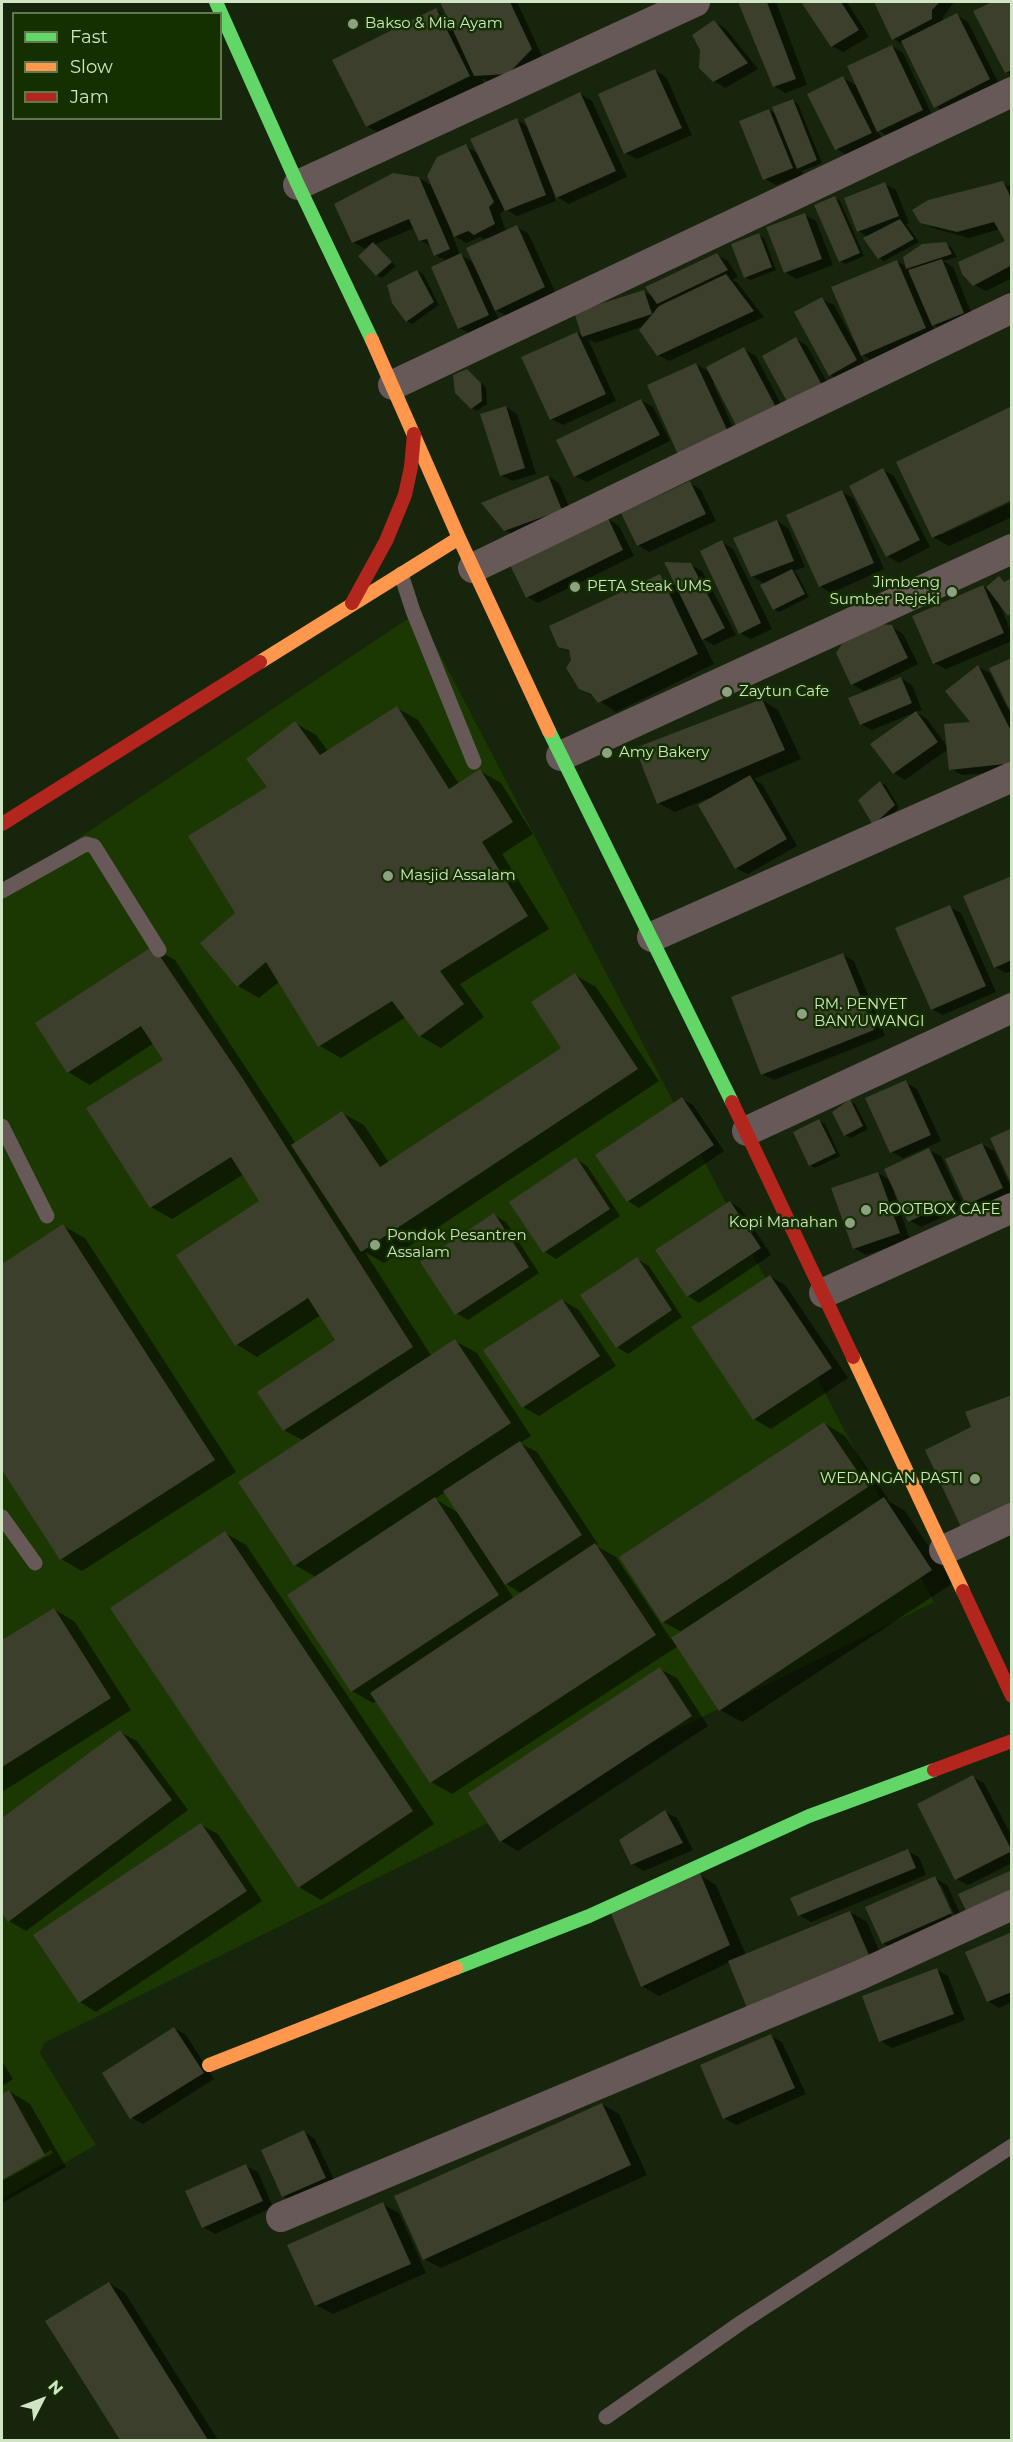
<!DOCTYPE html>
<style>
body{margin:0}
#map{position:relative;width:1013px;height:2442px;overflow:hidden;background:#16250b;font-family:Montserrat,sans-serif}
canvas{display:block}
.frame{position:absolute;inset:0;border:3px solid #cfe5c3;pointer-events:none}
.legend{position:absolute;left:12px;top:12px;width:210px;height:108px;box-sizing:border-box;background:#153000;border:2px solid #5f784e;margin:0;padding:8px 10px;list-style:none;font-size:18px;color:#cfe5c3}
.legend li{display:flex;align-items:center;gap:12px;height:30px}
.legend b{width:30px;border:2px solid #5f784e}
.north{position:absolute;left:12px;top:2370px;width:60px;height:60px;-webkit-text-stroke:4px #153000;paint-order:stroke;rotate:48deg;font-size:16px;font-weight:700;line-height:24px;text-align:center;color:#cfe5c3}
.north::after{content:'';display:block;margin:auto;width:21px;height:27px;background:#cfe5c3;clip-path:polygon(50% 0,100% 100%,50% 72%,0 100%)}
</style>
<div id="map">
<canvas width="1013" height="2442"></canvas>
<div class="frame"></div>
<ul class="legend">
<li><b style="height:8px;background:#63d668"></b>Fast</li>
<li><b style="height:8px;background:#ff974d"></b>Slow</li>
<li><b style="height:8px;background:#b3261e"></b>Jam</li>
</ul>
<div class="north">N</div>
</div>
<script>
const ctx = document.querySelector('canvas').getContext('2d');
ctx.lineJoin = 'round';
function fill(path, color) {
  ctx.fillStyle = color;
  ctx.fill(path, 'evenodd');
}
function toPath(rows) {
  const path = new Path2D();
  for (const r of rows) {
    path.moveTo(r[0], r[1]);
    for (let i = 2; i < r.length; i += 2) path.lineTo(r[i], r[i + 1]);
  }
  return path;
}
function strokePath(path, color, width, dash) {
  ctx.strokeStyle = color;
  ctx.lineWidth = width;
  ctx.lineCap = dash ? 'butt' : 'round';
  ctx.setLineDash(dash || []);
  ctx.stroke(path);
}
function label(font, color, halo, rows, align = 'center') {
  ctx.font = font + ' Montserrat,sans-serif';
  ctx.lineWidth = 5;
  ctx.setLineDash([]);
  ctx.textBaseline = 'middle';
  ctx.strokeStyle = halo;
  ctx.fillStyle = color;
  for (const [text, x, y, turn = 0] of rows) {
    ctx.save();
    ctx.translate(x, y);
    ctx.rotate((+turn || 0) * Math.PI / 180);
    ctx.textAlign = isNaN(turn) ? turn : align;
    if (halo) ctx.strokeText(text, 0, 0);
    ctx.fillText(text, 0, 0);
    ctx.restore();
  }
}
fill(toPath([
 [418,612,934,1602,44,2043,40,2053,96,2145,2,2199,2,889]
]), '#1b3702');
fill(toPath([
 [445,2,517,2,542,56,519,80,487,81,482,78,485,86,384,136,367,126,436,10,449,18,442,3],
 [739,2,776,2,807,85,785,93,774,86],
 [803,2,847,2,869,37,843,52,832,46],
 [875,2,954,2,943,17,943,22,956,15,968,22,1000,86,947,113,936,106,905,46,893,38],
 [995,2,1012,2,1012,75,1006,72,975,12],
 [714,22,725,28,758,69,725,88,714,81],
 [892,46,903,53,933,117,890,137,877,130,882,139,848,156,837,149,809,95,843,78,858,86],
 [655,70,666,77,692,135,637,159,625,153],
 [580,94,592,101,627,177,569,204,554,195,556,201,517,216,505,209,500,214,506,232,516,227,528,233,556,294,507,316,494,309,500,321,471,334,459,328,447,261,435,255,432,247,420,240,414,228,374,245,396,266,382,278,377,275,367,250,353,242,419,178,434,187,465,146,479,154,517,120,529,127],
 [452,234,466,243,480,237,487,240,473,262,460,255],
 [792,101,798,104,822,163,802,171,803,175,776,185,765,179,769,110,777,115],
 [1003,183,1008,186,1012,184,1012,278,986,291,974,285,1007,242,1000,229,969,238,933,228,922,222],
 [885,184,896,190,909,223,906,224,919,242,884,261,879,258,868,237,858,231],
 [835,198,840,201,864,256,845,264,840,261],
 [805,215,816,221,833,265,796,279,785,272],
 [759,235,764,238,776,270,750,280,745,277],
 [945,244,951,247,957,257,943,261,953,267,974,320,945,332,932,324,937,335,873,361,860,354,867,367,841,381,830,375,822,299,834,305,854,342,897,261,908,268],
 [717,255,728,261,738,277,732,280,737,282,764,317,669,361,658,355,644,326,595,343,588,339,616,401,563,425,551,419,577,333,584,337,576,313,644,292,654,297],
 [417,271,423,274,439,305,412,324,407,321],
 [796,339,807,346,833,393,802,411],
 [744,349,756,356,788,418,715,381,713,383,740,443,693,464,696,364,711,373],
 [467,371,486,387,487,404,477,411,472,408],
 [641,400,653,407,670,441,587,482,575,476],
 [506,407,517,414,536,474,512,481,501,475],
 [883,470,894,476,930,547,899,563,887,556],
 [548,476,559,483,573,516,517,537,505,530],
 [690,483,701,490,716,521,649,552,638,545],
 [842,492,853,498,884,569,831,593,820,586],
 [1012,502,1012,517,949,546,933,537,941,532,941,535],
 [608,519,619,526,634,556,538,603,527,597],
 [777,521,788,528,805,567,794,571,797,574,809,597,779,612,774,609,765,584,752,576],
 [722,542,733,549,772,629,751,639,740,633],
 [691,565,702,571,736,635,714,645,701,638,714,664,616,712,580,688,571,653,560,646,659,576,678,587],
 [999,577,1006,583,1012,580,1012,616,999,604,1012,633,1012,641,946,669,934,663,983,586,986,588],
 [892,627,903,634,918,664,864,691,852,684],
 [1012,660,1012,771,962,775,951,769,948,749,905,780,894,773,911,714,872,730,861,724,901,678,912,685,922,710,916,712,927,719,948,748,973,723,978,667,990,673,1007,708,1009,707],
 [762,700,778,710,801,759,754,779,762,784,797,846,748,874,736,868,709,798,675,812,658,803],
 [397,708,418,720,459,784,480,771,501,783,533,834,502,854,549,929,460,984,484,1017,441,1048,420,1036,406,1017,341,1058,320,1046,280,981,259,998,238,986,237,913,269,787,295,723,316,735,328,751],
 [880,783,886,785,899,808,880,827,875,824],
 [1012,877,1012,971,1006,973,995,967],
 [950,907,961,913,996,992,943,1015,932,1009],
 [154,948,175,960,296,1144,342,1113,364,1125,389,1163,563,1049,575,975,596,987,659,1081,384,1263,365,1252,432,1357,455,1341,477,1353,531,1436,520,1443,537,1452,598,1544,596,1546,616,1557,671,1639,682,1632,663,1622,824,1423,845,1436,888,1499,887,1500,905,1511,953,1583,742,1722,720,1710,678,1646,452,1794,431,1782,377,1701,373,1703,352,1691,316,1577,295,1565,240,1482,304,1441,284,1430,337,1340,321,1315,257,1357,236,1344,261,1201,244,1174,172,1219,151,1207,165,1060,154,1043,90,1085,68,1072,37,1023],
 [445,1492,459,1513,435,1499],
 [503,1582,522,1594,514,1599],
 [843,955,854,961,885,1036,774,1080,762,1074],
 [905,1082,917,1089,941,1141,903,1158,892,1152],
 [682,1099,693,1105,724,1151,639,1208,628,1201],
 [850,1101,855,1104,868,1129,851,1138,845,1135,834,1112],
 [819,1121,825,1124,840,1156,815,1168,810,1165],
 [982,1144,994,1151,1012,1190,1012,1195,979,1210,967,1203],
 [929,1150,941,1156,964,1207,921,1227,910,1221,896,1193,894,1193,910,1240,866,1255,854,1248,878,1173,891,1181],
 [576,1159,587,1166,620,1216,556,1259,545,1252,511,1202],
 [730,1202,741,1209,771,1255,699,1303,688,1296],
 [494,1215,506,1222,539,1273,468,1320,456,1313],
 [63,1226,85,1238,236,1472,82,1571,61,1559,2,1467,2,1266],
 [637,1259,649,1266,682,1317,628,1354,617,1347],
 [770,1276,786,1286,848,1378,771,1429,754,1419],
 [562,1300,579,1310,616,1366,539,1416,523,1407],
 [225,1533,246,1545,434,1824,321,1900,299,1887,112,1609],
 [54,1609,75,1622,131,1710,2,1792,2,1642],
 [660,1669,677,1678,708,1726,518,1851,501,1841],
 [120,1732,137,1741,188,1810,26,1931,9,1921,2,1911,2,1820],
 [972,1777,984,1783,1012,1837,1012,1863,968,1885,956,1879],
 [665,1812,677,1818,693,1850,644,1871,632,1864],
 [201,1825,218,1834,262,1901,96,2012,80,2002],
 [907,1851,919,1857,926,1875,811,1922,799,1915],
 [700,1875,716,1885,746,1955,850,1912,867,1922,888,1972,730,1962,659,1996,642,1986],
 [935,1878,947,1885,963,1920,895,1950,883,1943],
 [938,1885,941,1885,957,1920,954,1921],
 [1012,1934,1012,2002,999,2008,988,2001],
 [936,1969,948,1976,965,2020,892,2048,881,2041],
 [174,2028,186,2035,214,2079,143,2124,132,2118],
 [771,2036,782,2042,806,2094,736,2125,724,2118],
 [2,2061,13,2079,2,2086],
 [9,2091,30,2104,66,2167,2,2203,2,2181,53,2153,51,2150,2,2178,2,2095],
 [602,2104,619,2114,647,2175,441,2268,424,2259],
 [304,2132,315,2139,336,2184,295,2203,283,2196],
 [246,2166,258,2172,273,2207,215,2234,203,2227],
 [382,2204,399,2213,426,2273,333,2314,316,2305],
 [109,2283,125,2293,218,2440,122,2440,47,2321]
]), '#0007');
fill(toPath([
 [440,2,510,2,532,49,508,74,474,76],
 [738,2,767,2,796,79,773,87],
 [801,2,841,2,859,30,831,47],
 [874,2,940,2,932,10,932,19,892,40],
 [992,2,1012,2,1012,70,1005,73,973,11],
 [436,8,470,76,366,127,332,60],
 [957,13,990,79,934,108,901,41],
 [714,20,748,63,713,82,699,68,700,50,692,35],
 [892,45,923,110,877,132,847,66],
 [655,69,682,128,624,154,598,94],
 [843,76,872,133,835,150,807,94],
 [580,92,616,171,556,198,524,119],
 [793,99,817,160,797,169,772,107],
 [769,109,793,168,763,180,739,121],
 [517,118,546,195,505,211,470,139],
 [466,144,494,202,489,207,495,224,474,235,468,231,454,237,427,176,437,157],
 [393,173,419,177,450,249,434,256,427,239,419,241,409,219,352,243,334,204],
 [1003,181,1012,200,1012,265,973,286,962,274,958,262,1005,241,994,222,957,232,920,223,912,210,928,200],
 [885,182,899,216,857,232,844,198],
 [835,196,860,253,839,262,814,205],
 [805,213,822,259,784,273,766,227],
 [900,219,914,239,878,259,863,238],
 [517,225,545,287,495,311,466,248],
 [759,233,772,267,744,278,731,244],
 [373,242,392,262,376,276,358,256],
 [946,242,952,254,906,269,903,257,922,244],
 [461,253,489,315,458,329,431,267],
 [717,253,728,270,657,304,645,287],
 [942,259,964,313,932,326,908,270],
 [897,260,926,328,861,356,831,287],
 [417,270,434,302,406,322,392,303,387,285],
 [726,274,754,311,657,356,639,330,659,306],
 [644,290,652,314,582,337,574,312],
 [822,297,857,360,829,376,794,312],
 [577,332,606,394,550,420,521,357],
 [796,337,823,387,789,405,762,356],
 [744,347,778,411,739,431,706,367],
 [696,363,730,436,680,459,647,385],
 [467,369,481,383,482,401,471,409,455,393,453,375],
 [641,399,660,435,574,477,556,440],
 [506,406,525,468,500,476,480,414],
 [1012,406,1012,500,932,538,896,462],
 [883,468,920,540,886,557,849,486],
 [548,475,562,510,504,531,481,503],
 [690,481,706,514,637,546,621,513],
 [842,490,874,563,819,587,786,515],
 [608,518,623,550,526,598,510,565],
 [777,520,794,561,751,577,733,538],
 [722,540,761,623,739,634,700,551],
 [664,562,691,563,725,628,702,640],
 [792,569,805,594,773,610,760,585],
 [660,574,698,654,598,703,591,694,579,689,566,668,571,660,569,650,558,647,549,626],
 [999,576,1004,582,1012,578,1012,612,1008,616,986,587],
 [983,585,1004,633,933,664,912,616],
 [879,624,892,625,908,658,851,685,836,653,845,639],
 [1012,658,1012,715,989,668],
 [978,665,1012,733,1012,768,1005,764,949,770,944,724,970,722,945,691],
 [901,677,912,703,860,725,848,698],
 [762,699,785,750,657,804,635,748],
 [397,706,449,789,480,769,513,822,482,842,528,916,440,971,464,1004,419,1037,392,1001,318,1047,266,962,237,987,200,943,235,913,188,836,267,787,246,759,295,721,320,755],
 [916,711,938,742,893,774,870,744],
 [750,775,787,839,735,869,698,805],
 [880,781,895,805,873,825,858,800],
 [1012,876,1012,960,994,968,963,896],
 [950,905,986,986,931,1010,895,928],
 [153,946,243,1079,413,1347,283,1431,257,1392,335,1340,308,1298,235,1346,176,1255,259,1201,231,1157,150,1208,86,1108,163,1060,141,1026,67,1073,35,1023],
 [843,953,874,1030,761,1075,731,997],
 [575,973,638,1069,361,1252,291,1145,342,1111,380,1167,561,1048,531,1002],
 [906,1080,931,1135,890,1153,865,1098],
 [682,1097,714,1145,627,1202,595,1155],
 [850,1099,863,1126,844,1136,832,1112],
 [819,1119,836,1153,809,1166,793,1132],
 [1012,1128,1012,1186,990,1138],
 [982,1143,1003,1188,966,1205,945,1159],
 [929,1148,954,1200,908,1222,884,1169],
 [576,1157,610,1209,543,1253,509,1202],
 [878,1172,900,1233,853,1249,831,1188],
 [730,1201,761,1248,687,1297,655,1250],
 [494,1213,529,1267,455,1315,420,1262],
 [63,1224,215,1460,60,1560,2,1470,2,1264],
 [637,1257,672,1310,616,1348,580,1295],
 [770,1275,832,1368,753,1420,691,1327],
 [562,1299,600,1356,522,1408,483,1350],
 [455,1339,511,1423,294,1566,238,1482],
 [1012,1395,1012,1509,961,1527,925,1450,971,1427,965,1412],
 [824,1422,868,1487,662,1623,619,1557],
 [520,1441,582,1535,505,1585,443,1491],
 [435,1497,499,1595,351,1692,287,1595],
 [884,1497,932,1570,719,1711,671,1638],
 [225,1531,413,1811,298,1888,110,1608],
 [595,1543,656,1635,430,1783,370,1693],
 [54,1608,111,1698,2,1767,2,1640],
 [660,1667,692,1716,500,1842,468,1793],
 [120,1730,172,1800,8,1922,2,1913,2,1818],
 [973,1775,1012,1851,955,1880,917,1804],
 [665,1810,683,1843,631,1865,619,1840],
 [201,1823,247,1891,79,2003,33,1935],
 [908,1849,916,1868,798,1916,790,1898],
 [1012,1870,1012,1892,967,1913,958,1894],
 [700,1873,730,1945,641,1987,610,1911],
 [935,1876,952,1913,882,1944,865,1907],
 [850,1911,872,1962,749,2013,728,1961],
 [1012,1932,1012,1992,987,2002,965,1952],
 [937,1968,954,2014,879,2042,862,1996],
 [174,2027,204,2073,130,2119,102,2073],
 [771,2034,795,2088,723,2119,700,2065],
 [9,2090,45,2155,2,2180,2,2094],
 [602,2103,631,2165,423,2260,394,2196],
 [304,2130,326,2178,282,2197,261,2150],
 [246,2164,263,2201,202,2228,185,2191],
 [383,2202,411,2264,315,2306,287,2245],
 [109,2282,208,2440,120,2440,45,2321]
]), '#3b3f2b');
strokePath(toPath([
 [401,574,413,611,474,762],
 [2,891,86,844,94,846,159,950],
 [2,1126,47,1216],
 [2,1517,35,1563],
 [606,2417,742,2322,1012,2146]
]), '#675957', 15);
strokePath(toPath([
 [298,185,695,2],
 [393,385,1012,92],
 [473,568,1012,308],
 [561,756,1012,549],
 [652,937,1012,777],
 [747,1131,1012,1008],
 [824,1293,1012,1208],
 [944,1550,1012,1518],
 [281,2217,860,1975,1012,1905]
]), '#675957', 30);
strokePath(toPath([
 [216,2,298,185,372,340],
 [549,731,732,1102],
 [456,1968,589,1916,809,1816,934,1770]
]), '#63d668', 14);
strokePath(toPath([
 [372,340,459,538],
 [260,662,459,538,549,731],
 [853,1357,963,1591],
 [209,2065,456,1968]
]), '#ff974d', 14);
strokePath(toPath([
 [352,603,386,541,405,495,411,467,414,434],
 [2,824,260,662],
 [732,1102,853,1357],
 [963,1591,1012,1696],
 [934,1770,1012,1741]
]), '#b3261e', 14);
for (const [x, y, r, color] of [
 [353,24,6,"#8ea283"],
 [575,587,6,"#8ea283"],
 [952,592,6,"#8ea283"],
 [727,692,6,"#8ea283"],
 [607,753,6,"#8ea283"],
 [388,876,6,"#8ea283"],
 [802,1014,6,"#8ea283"],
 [866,1210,6,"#8ea283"],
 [850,1223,6,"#8ea283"],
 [375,1245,6,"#8ea283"],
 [975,1479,6,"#8ea283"]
]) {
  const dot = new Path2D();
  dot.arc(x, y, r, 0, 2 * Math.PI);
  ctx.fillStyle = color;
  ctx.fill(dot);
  strokePath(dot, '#153000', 2);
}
label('15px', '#cfe5c3', '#153000', [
 ["Bakso & Mia Ayam",365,24],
 ["Jimbeng",940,583,"right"],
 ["Sumber Rejeki",940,600,"right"],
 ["PETA Steak UMS",587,587],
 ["Zaytun Cafe",739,692],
 ["Amy Bakery",619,753],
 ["Masjid Assalam",400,876],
 ["RM. PENYET",814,1005],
 ["BANYUWANGI",814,1022],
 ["ROOTBOX CAFE",878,1210],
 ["Kopi Manahan",838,1223,"right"],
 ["Pondok Pesantren",387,1236],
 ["Assalam",387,1253],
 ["WEDANGAN PASTI",963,1479,"right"]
], 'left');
</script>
